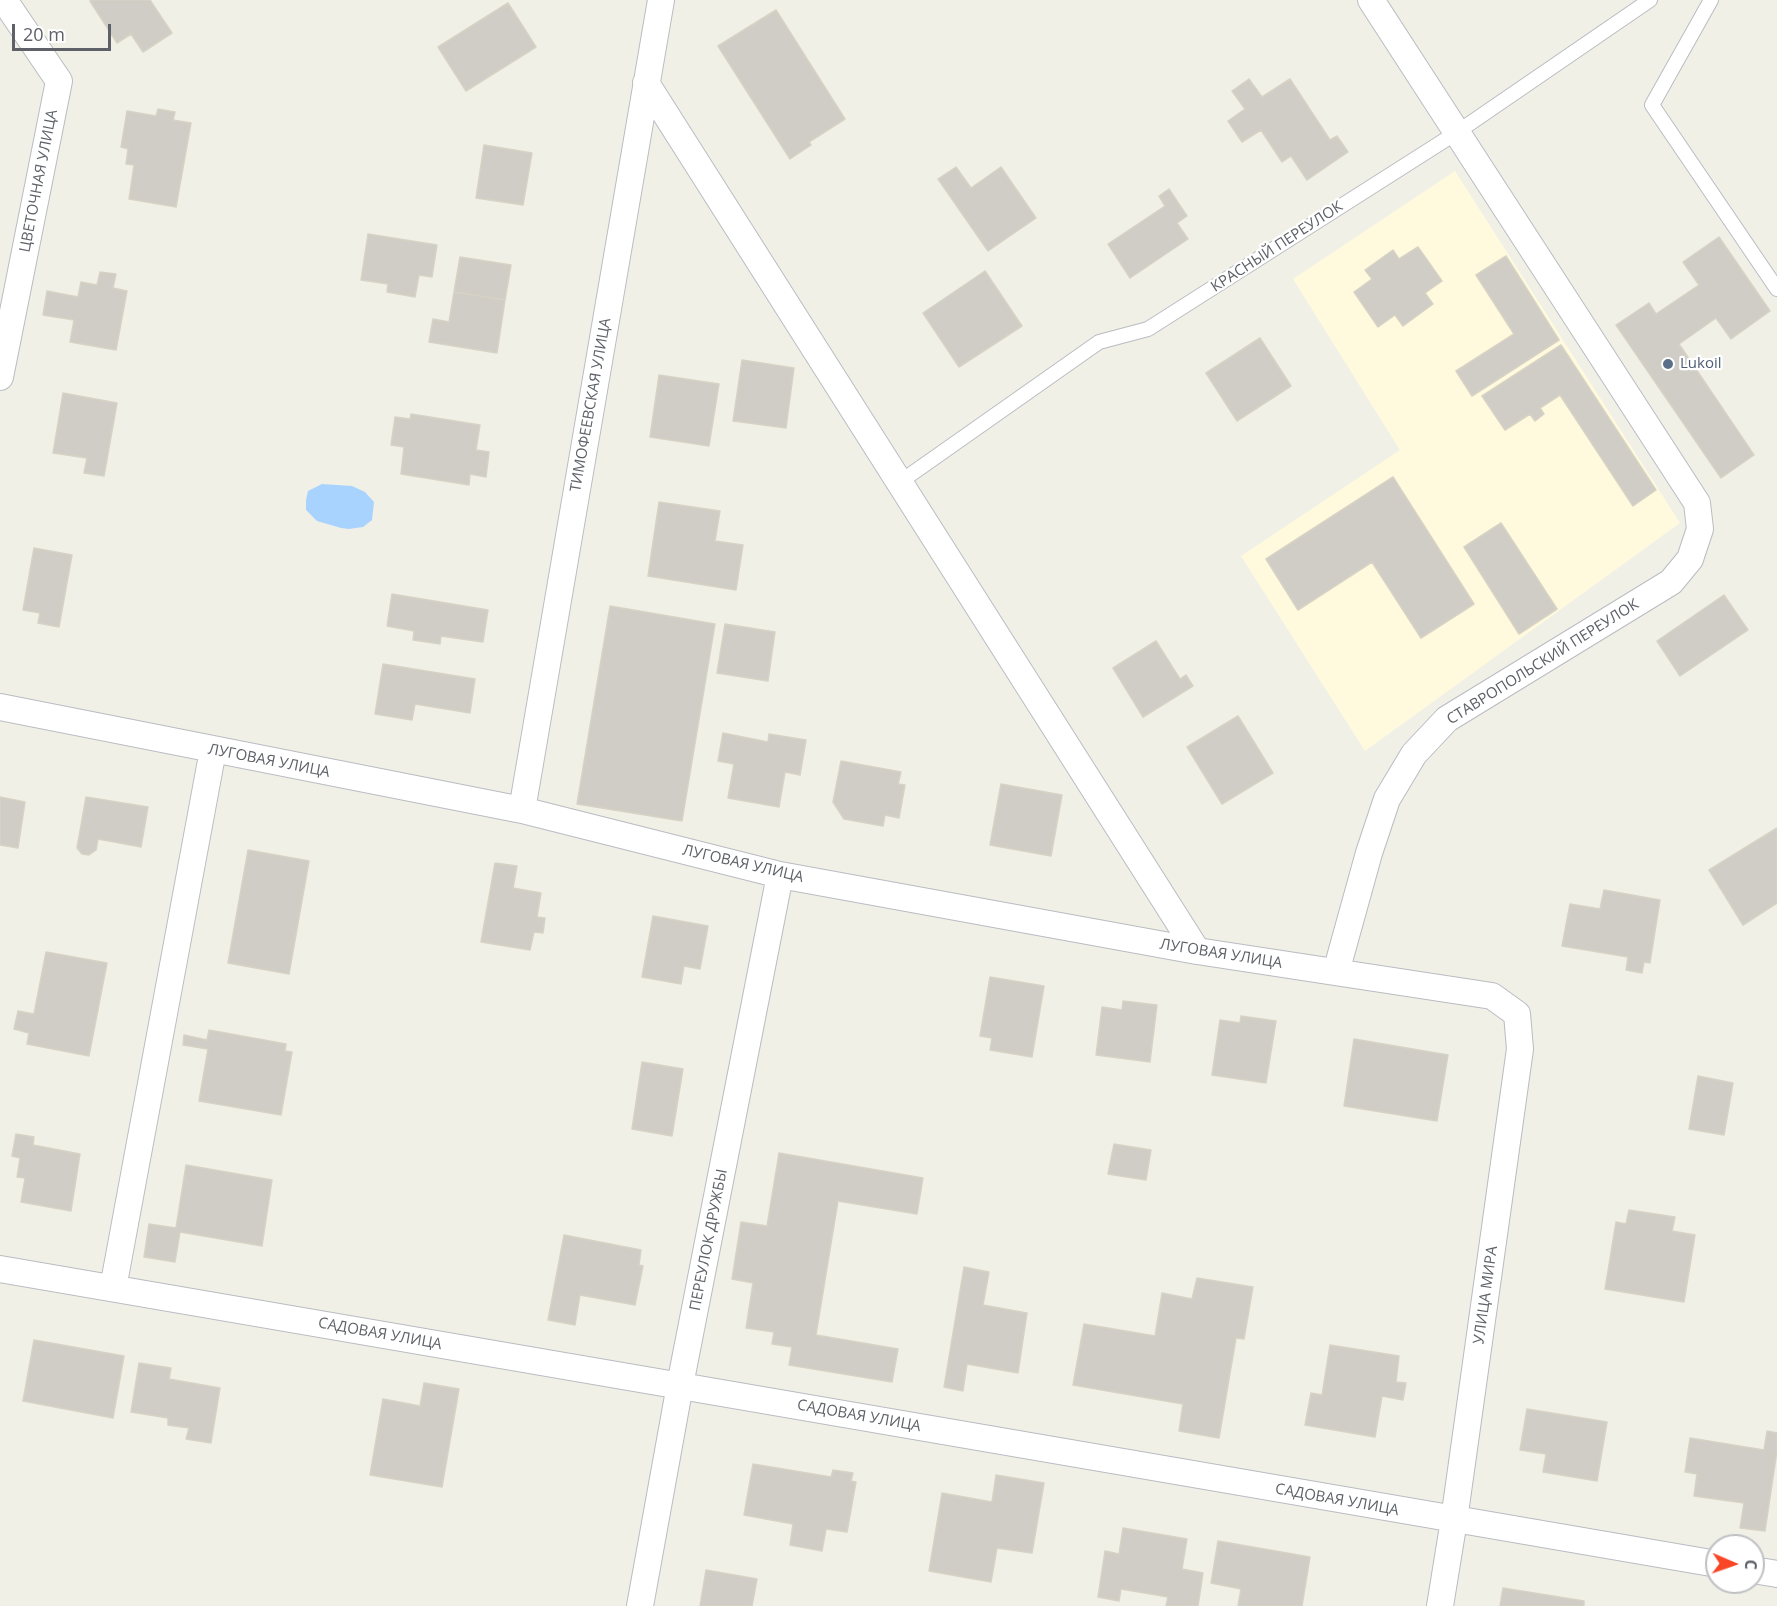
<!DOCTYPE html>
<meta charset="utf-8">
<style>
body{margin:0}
#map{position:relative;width:1777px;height:1606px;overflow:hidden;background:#f1f0e7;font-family:"Open Sans",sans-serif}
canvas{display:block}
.north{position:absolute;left:1705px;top:1534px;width:60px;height:60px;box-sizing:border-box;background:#fff;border:2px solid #bfc0c3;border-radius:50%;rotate:92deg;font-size:16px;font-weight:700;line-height:24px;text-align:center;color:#5e6268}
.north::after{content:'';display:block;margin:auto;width:21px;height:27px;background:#f84626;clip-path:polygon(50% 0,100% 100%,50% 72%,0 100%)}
.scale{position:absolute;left:12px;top:24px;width:99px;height:27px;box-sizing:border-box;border:3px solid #5e6268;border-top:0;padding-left:8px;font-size:18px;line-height:21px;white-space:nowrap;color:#5e6268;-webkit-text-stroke:4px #fff;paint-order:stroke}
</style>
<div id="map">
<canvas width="1777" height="1606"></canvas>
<div class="north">С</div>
<div class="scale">20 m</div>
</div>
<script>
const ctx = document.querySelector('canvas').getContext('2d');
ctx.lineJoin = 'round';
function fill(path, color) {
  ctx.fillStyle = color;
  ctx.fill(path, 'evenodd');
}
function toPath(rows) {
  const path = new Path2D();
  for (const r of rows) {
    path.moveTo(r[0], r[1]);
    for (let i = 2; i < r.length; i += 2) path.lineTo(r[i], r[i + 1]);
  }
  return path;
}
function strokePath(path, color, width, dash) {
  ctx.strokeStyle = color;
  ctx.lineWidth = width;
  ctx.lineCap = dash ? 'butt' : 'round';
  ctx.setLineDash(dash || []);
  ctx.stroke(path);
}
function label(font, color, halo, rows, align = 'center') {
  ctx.font = font + ' "Open Sans",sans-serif';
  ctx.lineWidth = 4.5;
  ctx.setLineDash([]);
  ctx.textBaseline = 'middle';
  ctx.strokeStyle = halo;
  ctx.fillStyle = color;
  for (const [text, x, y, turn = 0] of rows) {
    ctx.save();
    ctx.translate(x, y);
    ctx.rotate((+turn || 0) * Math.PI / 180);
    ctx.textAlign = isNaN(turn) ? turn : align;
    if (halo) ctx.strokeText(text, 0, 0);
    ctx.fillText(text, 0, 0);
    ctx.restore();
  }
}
fill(toPath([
 [1455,171,1680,523,1365,751,1241,556,1400,450,1293,279]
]), '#fffade');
fill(toPath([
 [322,484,352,486,365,492,374,502,372,520,363,527,349,529,341,528,317,521,306,510,306,500,308,491]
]), '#a9d3ff');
const building = toPath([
 [92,0,150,0,172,33,143,52,131,34,117,43,90,1,92,0],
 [508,3,536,47,466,91,438,47,508,3],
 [776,10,845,119,809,142,811,145,790,159,718,46,776,10],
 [1249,79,1262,97,1290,79,1330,140,1337,136,1348,152,1307,180,1291,156,1282,162,1261,130,1242,142,1228,121,1245,109,1232,91,1249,79],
 [158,109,175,112,173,120,191,123,176,207,129,199,134,165,126,164,128,149,121,147,127,111,156,116,158,109],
 [484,145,532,153,523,205,476,198,484,145],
 [956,167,971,188,1001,167,1036,218,988,251,938,179,956,167],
 [1169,189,1187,216,1177,223,1188,239,1130,278,1108,244,1165,206,1159,196,1169,189],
 [368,234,437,245,432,277,419,275,415,297,387,292,388,284,361,280,368,234],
 [1719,237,1770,311,1731,339,1716,318,1679,344,1754,455,1721,478,1616,325,1649,303,1656,314,1699,285,1683,262,1719,237],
 [1418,247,1442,281,1425,293,1433,304,1403,326,1395,315,1378,327,1354,292,1372,279,1365,270,1393,250,1399,259,1418,247],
 [1506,256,1559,340,1472,396,1456,371,1514,334,1476,275,1506,256],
 [460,257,511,265,505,300,454,292,460,257],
 [985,271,1022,326,959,367,923,313,985,271],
 [100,272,116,274,113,288,127,291,116,350,70,342,74,320,43,315,47,291,78,297,81,282,97,285,100,272],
 [454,292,505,300,497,353,429,342,433,319,449,322,454,292],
 [1260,338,1291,386,1237,421,1206,373,1260,338],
 [1561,345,1656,490,1633,506,1560,395,1540,408,1544,414,1535,421,1530,414,1505,430,1482,396,1561,345],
 [742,360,794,368,786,428,733,421,742,360],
 [659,375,719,384,709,446,650,437,659,375],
 [63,393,117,403,104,476,84,473,87,458,53,453,63,393],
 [411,414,480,425,476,450,489,452,486,477,470,474,469,485,401,474,404,447,391,445,395,417,410,419,411,414],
 [1393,477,1474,604,1421,638,1372,562,1298,610,1266,559,1393,477],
 [659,502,720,511,715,541,743,545,736,590,648,576,659,502],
 [1501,523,1557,609,1519,634,1464,547,1501,523],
 [34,548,72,555,59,627,38,623,40,613,23,610,34,548],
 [392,594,488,610,483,642,441,636,440,644,413,640,414,631,387,626,392,594],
 [1724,595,1748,630,1680,676,1657,641,1724,595],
 [610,606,715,624,682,821,577,804,610,606],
 [725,624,775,632,768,681,717,673,725,624],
 [1156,641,1180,679,1186,675,1193,686,1143,717,1113,668,1156,641],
 [383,664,475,679,470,713,415,704,412,720,375,714,383,664],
 [1238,716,1273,773,1222,804,1187,747,1238,716],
 [723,733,768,742,769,734,806,740,800,775,785,772,779,807,728,798,734,764,718,761,723,733],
 [841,761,901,772,898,784,905,785,899,818,885,815,883,826,844,819,833,802,841,761],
 [1001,784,1062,795,1051,856,990,845,1001,784],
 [0,797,25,802,18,848,0,845,0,797],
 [86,797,148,807,141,847,98,839,96,850,89,855,82,854,77,848,86,797],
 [1777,828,1777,903,1743,925,1709,870,1777,828],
 [248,850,309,861,289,974,228,963,248,850],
 [495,863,517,866,513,888,541,893,537,917,545,918,543,933,534,932,530,950,481,942,495,863],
 [1604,890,1660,900,1650,963,1644,962,1642,973,1626,970,1628,957,1562,946,1570,904,1600,909,1604,890],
 [653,916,708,926,700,969,684,966,681,984,642,977,653,916],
 [46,952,107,963,89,1056,27,1044,29,1033,14,1029,18,1011,34,1014,46,952],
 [990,977,1044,986,1032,1057,990,1050,992,1038,980,1036,990,977],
 [1123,1001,1157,1005,1150,1062,1096,1055,1102,1007,1122,1010,1123,1001],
 [1241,1016,1276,1021,1266,1083,1212,1075,1220,1020,1240,1023,1241,1016],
 [209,1030,286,1044,285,1051,292,1052,281,1115,199,1101,208,1049,183,1045,184,1035,207,1040,209,1030],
 [1354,1039,1448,1055,1437,1121,1344,1106,1354,1039],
 [642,1062,683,1069,672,1136,632,1129,642,1062],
 [1698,1076,1733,1083,1724,1135,1689,1129,1698,1076],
 [16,1134,34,1137,33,1145,80,1154,71,1211,21,1202,25,1178,17,1177,20,1158,12,1156,16,1134],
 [1114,1144,1151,1150,1146,1180,1108,1174,1114,1144],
 [779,1153,923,1178,917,1214,838,1201,816,1335,898,1349,892,1382,789,1365,792,1347,772,1344,774,1332,746,1328,753,1283,732,1279,741,1222,767,1226,779,1153],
 [186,1165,272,1180,262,1246,180,1232,175,1262,144,1257,149,1224,176,1228,186,1165],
 [1629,1210,1675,1217,1672,1231,1695,1235,1684,1302,1605,1289,1616,1222,1626,1224,1629,1210],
 [564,1235,641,1250,639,1265,643,1266,635,1305,580,1295,575,1325,548,1320,564,1235],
 [964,1267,989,1272,983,1305,1027,1313,1018,1373,967,1364,963,1391,944,1387,964,1267],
 [1197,1278,1253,1287,1244,1339,1236,1338,1219,1438,1179,1431,1183,1404,1073,1385,1084,1324,1155,1336,1162,1293,1192,1299,1197,1278],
 [34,1340,124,1356,113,1418,23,1401,34,1340],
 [1330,1345,1399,1356,1396,1382,1406,1383,1403,1400,1382,1396,1375,1437,1305,1425,1311,1393,1322,1395,1330,1345],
 [139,1363,171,1368,169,1379,220,1388,211,1443,186,1439,189,1428,168,1425,168,1418,131,1412,139,1363],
 [424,1383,459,1389,442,1487,370,1475,383,1399,420,1406,424,1383],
 [1527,1409,1607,1422,1597,1481,1543,1472,1546,1454,1520,1450,1527,1409],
 [1767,1431,1777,1433,1777,1451,1765,1531,1740,1528,1744,1503,1694,1496,1697,1474,1685,1472,1690,1438,1764,1450,1767,1431],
 [753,1464,831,1477,833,1470,853,1473,851,1481,856,1482,847,1532,826,1529,822,1551,790,1545,793,1524,744,1515,753,1464],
 [996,1475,1044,1483,1032,1553,997,1548,991,1582,929,1571,942,1493,992,1502,996,1475],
 [1123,1528,1187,1539,1182,1569,1203,1573,1198,1606,1166,1606,1168,1597,1121,1589,1119,1601,1098,1597,1105,1551,1119,1554,1123,1528],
 [1218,1541,1310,1557,1302,1606,1238,1606,1241,1589,1211,1583,1218,1541],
 [706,1570,757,1579,752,1606,700,1606,706,1570],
 [1503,1588,1584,1601,1584,1606,1500,1606,1503,1588]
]);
fill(building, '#cfcdc5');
strokePath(building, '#d7d2c4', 1.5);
const service = toPath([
 [1711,0,1652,105,1777,289],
 [900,482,1099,342,1148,329,1456,133,1650,0]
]);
const minor = toPath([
 [646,83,1197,951],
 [0,377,59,81,4,0],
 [0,707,522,810,780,875,1197,951,1492,996,1517,1014,1520,1049,1454,1520,1440,1606],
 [522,810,661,0],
 [1336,972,1369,853,1387,799,1414,754,1447,719,1671,582,1690,559,1700,529,1697,503,1371,0],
 [0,1269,1717,1564],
 [113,1288,213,750],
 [1753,1570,1777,1574],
 [640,1606,680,1385,780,875]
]);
strokePath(service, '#b9bcc1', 16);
strokePath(minor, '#b9bcc1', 28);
strokePath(service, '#fff', 14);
strokePath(minor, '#fff', 26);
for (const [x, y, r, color] of [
 [1668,364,6,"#5c6f8a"]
]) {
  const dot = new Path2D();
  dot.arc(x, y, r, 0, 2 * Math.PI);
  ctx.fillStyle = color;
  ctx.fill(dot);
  strokePath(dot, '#fff', 2);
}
label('15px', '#5e6268', '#fff', [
 ["ЦВЕТОЧНАЯ УЛИЦА",39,181,-79],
 ["КРАСНЫЙ ПЕРЕУЛОК",1277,247,-33],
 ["ТИМОФЕЕВСКАЯ УЛИЦА",591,405,-80],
 ["СТАВРОПОЛЬСКИЙ ПЕРЕУЛОК",1543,662,-32],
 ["ЛУГОВАЯ УЛИЦА",269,761,11],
 ["ЛУГОВАЯ УЛИЦА",743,864,13],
 ["ЛУГОВАЯ УЛИЦА",1221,954,9],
 ["ПЕРЕУЛОК ДРУЖБЫ",709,1240,-79],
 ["УЛИЦА МИРА",1486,1295,-82],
 ["САДОВАЯ УЛИЦА",380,1334,10],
 ["САДОВАЯ УЛИЦА",859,1416,10],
 ["САДОВАЯ УЛИЦА",1337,1500,10]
]);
label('15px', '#4e5e75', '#fff', [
 ["Lukoil",1680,364]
], 'left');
</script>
